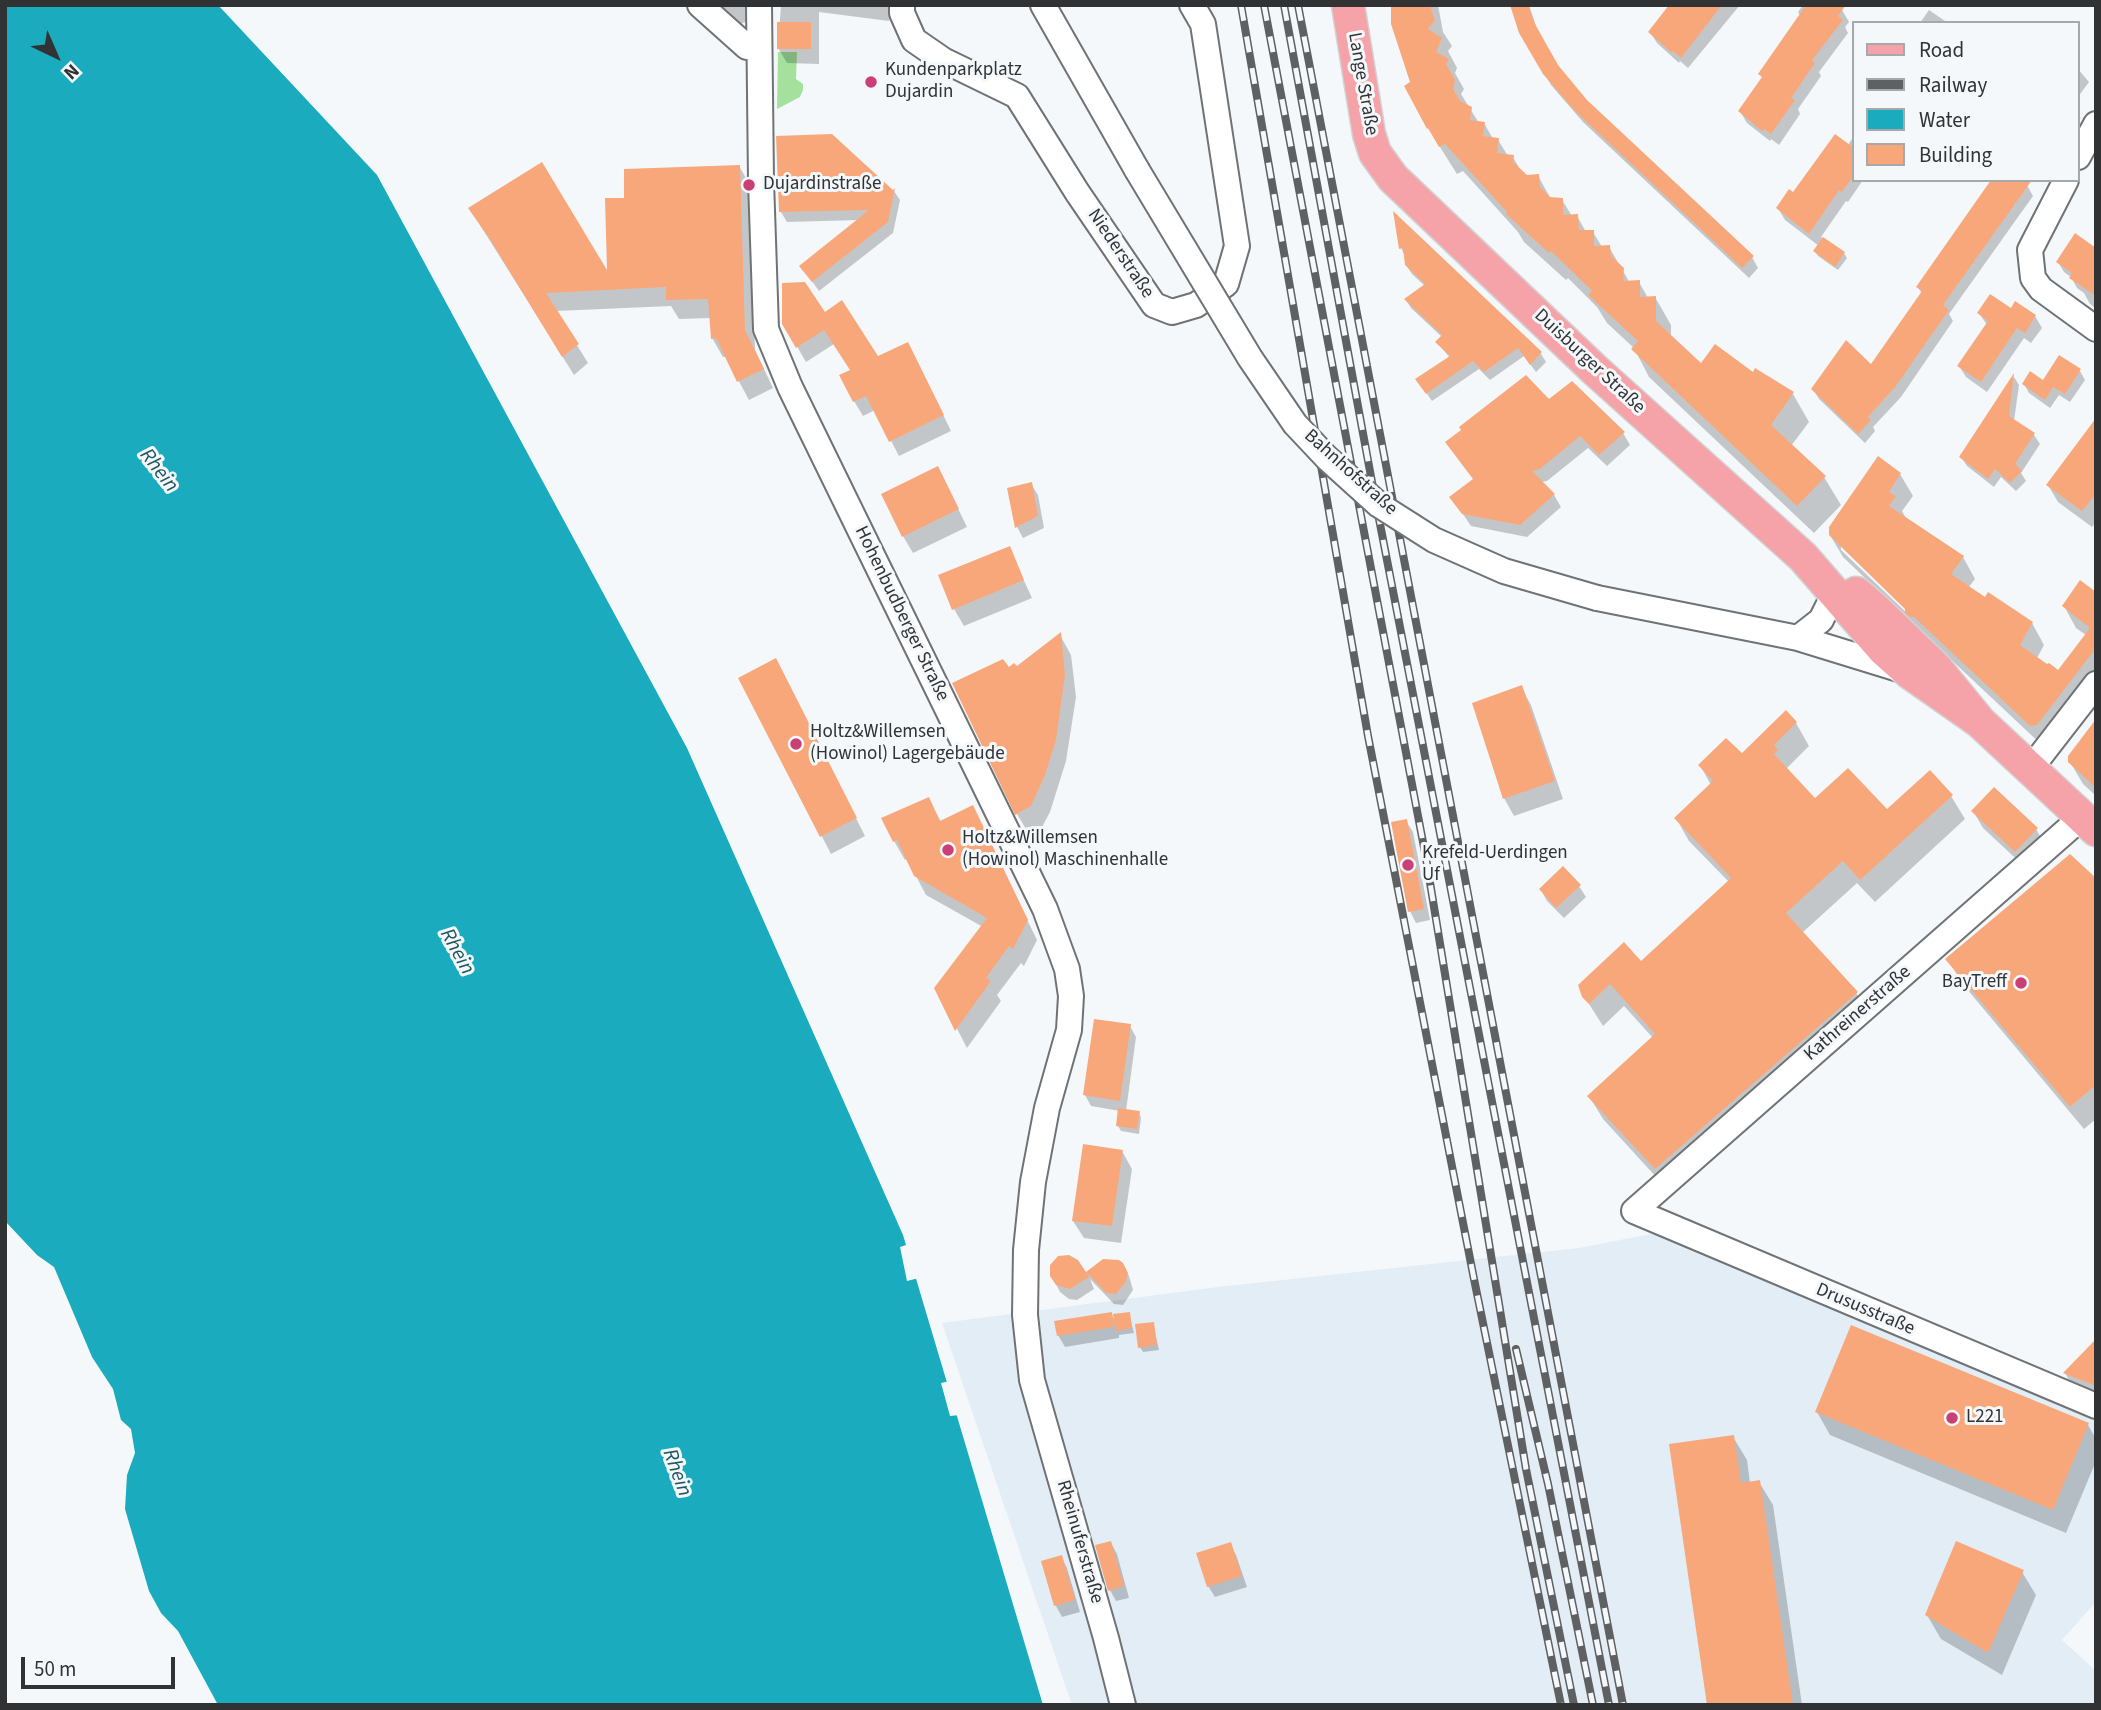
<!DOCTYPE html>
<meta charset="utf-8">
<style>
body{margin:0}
#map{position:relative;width:2101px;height:1710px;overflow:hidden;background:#f4f8fb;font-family:"Source Sans 3",sans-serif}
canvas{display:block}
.frame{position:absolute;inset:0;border:7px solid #313233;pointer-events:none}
.legend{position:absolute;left:1852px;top:21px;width:228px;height:161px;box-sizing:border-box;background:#f4f8fb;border:2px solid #a6a9ab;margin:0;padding:9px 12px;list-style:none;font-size:21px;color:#313233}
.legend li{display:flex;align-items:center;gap:14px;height:35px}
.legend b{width:35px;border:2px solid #a6a9ab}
.north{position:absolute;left:21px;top:21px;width:70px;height:70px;-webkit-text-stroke:5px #f4f8fb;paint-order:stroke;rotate:136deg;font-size:19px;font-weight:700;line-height:28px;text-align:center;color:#313233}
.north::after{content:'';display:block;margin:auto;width:24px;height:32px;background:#313233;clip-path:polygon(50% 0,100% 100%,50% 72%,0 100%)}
.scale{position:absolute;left:21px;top:1657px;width:154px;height:32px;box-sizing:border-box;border:4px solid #313233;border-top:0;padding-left:9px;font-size:21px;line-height:24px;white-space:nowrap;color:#313233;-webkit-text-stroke:5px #f4f8fb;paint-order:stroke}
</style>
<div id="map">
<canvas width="2101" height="1710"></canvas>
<div class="frame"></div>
<ul class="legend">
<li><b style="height:9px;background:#f5a3a9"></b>Road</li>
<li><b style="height:9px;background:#5f6062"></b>Railway</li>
<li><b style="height:19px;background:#1aabbe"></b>Water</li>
<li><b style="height:19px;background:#f8a77a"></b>Building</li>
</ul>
<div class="north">N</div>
<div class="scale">50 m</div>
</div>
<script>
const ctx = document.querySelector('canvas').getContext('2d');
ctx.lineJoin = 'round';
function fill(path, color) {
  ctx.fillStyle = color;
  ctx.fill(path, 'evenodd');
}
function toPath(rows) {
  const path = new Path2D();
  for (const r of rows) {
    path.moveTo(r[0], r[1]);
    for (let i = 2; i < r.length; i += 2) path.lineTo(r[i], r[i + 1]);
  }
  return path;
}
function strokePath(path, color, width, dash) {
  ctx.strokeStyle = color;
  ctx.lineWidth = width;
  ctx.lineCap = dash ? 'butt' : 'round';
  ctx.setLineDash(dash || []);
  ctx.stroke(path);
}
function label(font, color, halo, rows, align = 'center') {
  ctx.font = font + ' "Source Sans 3",sans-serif';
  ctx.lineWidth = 6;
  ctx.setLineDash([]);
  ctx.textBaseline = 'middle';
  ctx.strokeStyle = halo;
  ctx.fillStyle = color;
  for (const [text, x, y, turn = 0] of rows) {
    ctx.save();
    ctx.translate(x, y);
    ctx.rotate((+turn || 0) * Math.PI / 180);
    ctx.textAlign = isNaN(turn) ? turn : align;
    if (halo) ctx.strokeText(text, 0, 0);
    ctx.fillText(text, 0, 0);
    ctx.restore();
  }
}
fill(toPath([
 [1656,1222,2096,1408,2096,1602,2062,1640,2096,1671,2096,1705,1072,1705,942,1323,1218,1287,1579,1248,1651,1234]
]), '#e3edf5');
fill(toPath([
 [778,52,797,52,796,79,803,84,803,90,800,97,777,109]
]), '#a3e19d');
fill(toPath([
 [5,5,218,5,377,175,687,748,903,1235,1043,1705,218,1705,178,1631,161,1613,149,1591,125,1509,127,1475,135,1453,131,1429,121,1420,113,1389,92,1357,54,1267,37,1255,5,1221]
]), '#1aabbe');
fill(toPath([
 [909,1244,919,1278,907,1281,900,1247],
 [950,1381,960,1415,950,1416,941,1383]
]), '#f4f8fb');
fill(toPath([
 [715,5,750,5,748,21,738,25],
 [781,5,892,5,889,21,819,12,819,64,787,63,778,48],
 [1392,5,1438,5,1443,32,1452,46,1448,51,1457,68,1455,73,1464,89,1461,94,1479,123,1484,123,1493,139,1498,140,1508,156,1513,157,1521,171,1527,177,1538,176,1551,199,1562,200,1572,216,1577,216,1586,232,1593,232,1602,247,1609,247,1630,283,1639,282,1648,298,1655,297,1671,325,1671,338,1702,366,1753,374,1793,394,1809,422,1791,446,1824,477,1841,505,1814,533,1649,377,1634,348,1607,323,1597,307,1568,278,1566,280,1524,242,1518,232,1463,171,1457,174,1428,128,1406,87,1412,83],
 [1512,5,1529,5,1540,38,1556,66,1586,101,1752,257,1758,268,1749,278,1583,122,1551,85,1521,32],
 [1679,5,1740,5,1688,68,1680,61,1679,63,1657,43,1650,32],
 [1803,5,1835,5,1842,10,1849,22,1845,27,1848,33,1819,72,1821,76,1798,109,1800,114,1779,145,1771,139,1770,141,1747,123,1740,111,1763,78,1760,74,1801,17,1798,12],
 [1929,10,1948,23,1920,23],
 [2078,69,2089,82,2078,97],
 [1854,136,1854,180,1863,180,1848,202,1846,201,1821,237,1844,253,1847,258,1838,270,1818,256,1815,251,1819,246,1785,220,1778,208,1848,145],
 [739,166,750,185,755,350,773,388,749,400,726,357,723,357,712,338,711,318,679,319,671,306,556,311,588,363,574,375,470,209,609,276,626,200],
 [2027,185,2033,196,1949,314,1953,321,1901,397,1873,427,1875,431,1865,443,1819,399,1813,389,1871,367,1922,294,1918,287],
 [894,191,900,200,893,233,819,291,802,267,859,220,787,222,781,212],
 [1395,215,1541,354,1546,362,1536,372,1524,356,1490,380,1479,369,1432,401,1423,388,1450,358,1437,342,1442,337,1411,308,1406,300,1425,286,1412,274,1406,265,1406,258,1401,248],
 [2096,250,2096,309,2090,304,2084,293,2077,288,2071,277,2064,272,2058,262],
 [2011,310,2035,316,2042,328,2031,343,2024,338,1987,392,1966,377,1959,366,1987,325,1979,313],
 [824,315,877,358,916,359,951,431,899,456,875,410,863,416,854,401,851,371,834,344,806,362,784,324],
 [2080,371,2085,380,2070,402,2059,395,2050,408,2029,393,2024,384,2043,382],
 [2014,377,2019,385,2014,421,2034,435,2040,444,2021,473,2026,481,2016,491,2001,477,1994,487,1967,466,1961,457],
 [2096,420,2096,522,2092,527,2058,502,2048,485],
 [1623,433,1630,445,1607,466,1588,448,1547,481,1541,482,1554,495,1561,507,1527,537,1471,526,1452,498,1474,480,1447,442],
 [1900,474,1913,496,1902,511,1907,520,1963,557,1975,579,1968,588,2032,623,2044,645,2037,658,2058,672,2086,635,2076,628,2064,606,2096,594,2096,686,2044,747,1928,638,1924,638,1920,634,1914,625,1843,557,1830,535],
 [1841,545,1913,613,1910,616,1841,550],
 [1031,484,1038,495,1044,528,1023,538,1017,527,1009,489],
 [947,486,967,527,913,553,903,536],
 [1009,548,1032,598,964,626,954,609],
 [1060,635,1071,655,1076,697,1066,761,1050,812,1042,827,1029,834,1017,814,1009,669,1017,669],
 [785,678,865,836,831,854,740,679],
 [1521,687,1531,705,1563,799,1514,816,1504,798],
 [1786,713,1796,723,1809,746,1787,768,1815,800,1887,812,1951,796,1965,819,1875,902,1857,883,1802,933,1856,993,1870,1016,1669,1191,1603,1119,1589,1096,1653,1038,1624,1006,1603,1026,1584,996,1641,964,1729,882,1689,841,1676,818,1711,785,1700,765,1742,755],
 [2096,722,2096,796,2083,784,2070,762],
 [928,799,941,822,972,807,1037,940,1024,966,1021,963,997,995,1001,1001,967,1048,936,988,983,927,926,895,907,859,905,860,894,841],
 [1973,811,2036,829,2046,846,2026,868,1983,828],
 [1406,821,1413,832,1430,920,1416,923,1410,911],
 [2096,880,2096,1119,2084,1129,1961,982,1948,959],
 [1579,886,1586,897,1564,918,1547,901,1541,890],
 [1130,1026,1136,1037,1126,1111,1139,1113,1141,1118,1139,1134,1121,1131,1118,1126,1120,1111,1091,1106,1085,1095],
 [1122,1151,1132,1169,1121,1243,1084,1238,1073,1221],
 [1114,1260,1122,1264,1129,1276,1133,1290,1123,1305,1114,1304,1090,1279,1094,1289,1077,1300,1069,1299,1060,1292,1054,1280,1086,1275,1104,1261],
 [1111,1314,1116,1323,1129,1314,1134,1333,1119,1335,1119,1338,1065,1347,1058,1335],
 [1153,1324,1159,1350,1143,1352,1140,1347],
 [2096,1342,2096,1403,2078,1396,2065,1373],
 [1817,1412,2088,1425,2096,1439,2096,1461,2066,1533,1830,1435],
 [1733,1437,1747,1460,1750,1483,1759,1482,1773,1505,1802,1705,1709,1705],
 [1111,1543,1117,1554,1129,1598,1116,1601,1110,1590],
 [1230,1544,1236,1555,1247,1587,1215,1597,1208,1586],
 [1061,1557,1067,1568,1080,1612,1062,1617,1056,1606,1043,1562],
 [2022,1572,2036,1595,2002,1675,1941,1639,1927,1615]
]), '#0003');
fill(toPath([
 [1391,5,1430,5,1435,20,1428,29,1442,38,1436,52,1449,59,1446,64,1455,80,1453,89,1460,101,1472,107,1470,120,1485,122,1483,136,1499,138,1497,153,1514,155,1513,162,1527,175,1539,174,1540,187,1550,197,1563,198,1563,215,1578,214,1579,230,1594,230,1594,246,1610,245,1611,256,1624,268,1623,281,1640,280,1640,297,1656,296,1656,321,1701,363,1715,344,1753,372,1755,368,1794,392,1771,425,1826,476,1797,506,1631,349,1638,341,1588,295,1592,291,1551,251,1549,253,1506,214,1507,212,1445,144,1439,147,1428,128,1427,129,1404,86,1410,82,1391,24],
 [1510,5,1528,5,1535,24,1558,65,1587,100,1754,256,1742,268,1575,111,1543,74,1519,33],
 [1669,5,1722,5,1681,58,1673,51,1672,53,1648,32],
 [1806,5,1846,5,1838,16,1843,20,1812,60,1815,63,1791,98,1795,100,1771,134,1764,129,1762,131,1738,111,1762,77,1758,74],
 [777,22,811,22,811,49,777,49],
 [832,134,893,190,895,188,888,222,812,282,799,266,869,210,779,212,776,136],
 [1835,134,1854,148,1854,175,1842,192,1839,190,1809,234,1776,208,1789,189,1793,192],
 [542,162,607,270,605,198,624,198,624,169,740,165,745,330,764,369,737,382,716,338,711,339,708,299,666,300,666,287,546,293,579,344,562,357,491,241,468,208],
 [1991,180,2032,180,1943,305,1949,310,1925,344,1896,386,1868,417,1871,420,1858,434,1811,389,1846,340,1871,364,1922,291,1916,287],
 [1393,211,1542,352,1530,365,1518,348,1484,372,1473,361,1426,394,1415,379,1450,356,1435,342,1442,335,1404,299,1425,284,1405,265,1403,248,1399,249],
 [2075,233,2096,248,2096,296,2069,278,2072,273,2056,262],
 [1823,237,1845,252,1835,267,1813,251],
 [805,282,825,312,842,300,878,356,908,342,944,415,889,442,866,396,853,402,839,375,850,370,824,330,796,348,782,324,782,283],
 [1990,294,2011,308,2015,301,2036,315,2025,333,2017,328,1981,382,1957,366,1988,321,1977,313],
 [2059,355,2081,369,2065,394,2053,387,2045,400,2022,384,2030,371,2043,380],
 [2014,373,2009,416,2035,433,2015,464,2022,471,2010,483,1995,469,1988,479,1959,457],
 [1526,375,1549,399,1572,381,1625,432,1599,455,1580,436,1540,469,1532,471,1555,494,1520,525,1462,514,1449,497,1473,479,1445,442,1461,430,1459,427],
 [2096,418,2096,494,2082,511,2046,485],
 [1878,456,1901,473,1889,492,1896,496,1889,506,1964,556,1951,574,1985,597,1988,592,2033,622,2020,645,2047,664,2049,663,2058,670,2090,628,2062,606,2080,580,2096,592,2096,648,2037,725,2030,726,1914,617,1910,617,1905,613,1905,609,1829,535,1829,527],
 [938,466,959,509,902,537,881,494],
 [1032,482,1038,516,1015,528,1007,488],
 [1010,546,1024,580,952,610,938,575],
 [1061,632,1065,675,1056,740,1045,775,1031,806,1015,815,952,683,1003,659,1009,667,1014,663,1017,666],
 [776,658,857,818,820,837,738,678],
 [1522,685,1555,781,1503,799,1472,703],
 [1786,710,1797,722,1774,745,1778,750,1774,754,1815,798,1848,768,1887,809,1930,770,1953,795,1860,880,1843,861,1786,913,1858,992,1655,1169,1587,1096,1655,1034,1610,984,1589,1004,1582,997,1578,985,1624,942,1641,961,1731,878,1674,818,1713,781,1698,765,1726,738,1742,753],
 [2096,719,2096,788,2068,762,2068,756],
 [1994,787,2038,828,2015,852,1971,811],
 [929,797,940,821,973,805,1028,920,1013,949,1009,946,986,978,991,981,955,1031,934,988,987,918,914,876,897,840,893,842,881,818],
 [1407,819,1424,909,1408,912,1391,822],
 [2070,854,2096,878,2096,1085,2070,1107,1945,959],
 [1563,866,1581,885,1556,908,1539,889],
 [1094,1019,1131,1024,1120,1101,1083,1095],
 [1118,1108,1140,1111,1137,1129,1116,1126],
 [1083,1144,1123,1150,1112,1226,1072,1221],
 [1069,1255,1078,1260,1086,1272,1103,1259,1119,1260,1123,1263,1128,1273,1125,1283,1116,1294,1106,1293,1087,1273,1089,1277,1070,1289,1056,1285,1050,1276,1050,1265,1058,1256],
 [1112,1312,1114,1327,1057,1336,1054,1321],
 [1130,1312,1132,1328,1116,1331,1113,1314],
 [1154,1322,1157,1345,1138,1348,1135,1324],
 [1851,1325,2089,1423,2053,1510,1815,1412],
 [2096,1339,2096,1386,2063,1373],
 [1734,1435,1741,1483,1760,1480,1793,1705,1707,1705,1669,1444],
 [1111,1541,1124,1586,1108,1591,1095,1545],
 [1956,1541,2024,1570,1988,1653,1925,1615],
 [1231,1542,1242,1576,1207,1587,1196,1553],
 [1062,1555,1075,1600,1054,1606,1041,1561]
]), '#f8a77a');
const minor = toPath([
 [700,5,747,47,759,48],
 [759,5,761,181,766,329,790,387,1045,909,1067,969,1071,996,1069,1030,1047,1108,1033,1182,1026,1250,1025,1315,1032,1380,1106,1638,1123,1705],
 [902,5,902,13,914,40,943,60,1017,96,1077,192,1154,305,1172,312,1196,305,1226,284,1237,246,1203,24,1192,5],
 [1043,5,1137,170],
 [2078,157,2096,124],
 [2066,180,2030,250,2033,278,2041,289,2096,329],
 [1597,598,1798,638,1902,670],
 [1798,638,1821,620,1831,600,1830,586],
 [2031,768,2096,684],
 [2082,817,1634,1211,2096,1406]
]);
const major = toPath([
 [1348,5,1369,134,1375,153,1393,178,1595,370,1803,557,1884,650,1910,673,1980,722],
 [1856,593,1877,611,1935,667,1980,722,2096,830]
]);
strokePath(minor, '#6f7375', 28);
strokePath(major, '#d2d2d2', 35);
strokePath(minor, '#fff', 24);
strokePath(major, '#f5a3a9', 32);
const rail = toPath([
 [1241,5,1368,736,1474,1279,1561,1705],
 [1264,5,1426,858,1526,1469,1574,1705],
 [1284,5,1374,493,1609,1705],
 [1298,5,1623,1705],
 [1516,1349,1548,1484,1593,1705]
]);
strokePath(rail, '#5f6062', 8);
strokePath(rail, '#f4f8fb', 5, [16]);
const minorBridge = toPath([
 [1137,170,1250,358,1295,424,1327,458,1379,505,1434,540,1504,571,1597,598]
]);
strokePath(minorBridge, '#6f7375', 28, []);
strokePath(minorBridge, '#fff', 24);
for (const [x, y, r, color] of [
 [871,82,7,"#ca3f76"],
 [749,185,7,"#ca3f76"],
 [796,744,7,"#ca3f76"],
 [948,850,7,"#ca3f76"],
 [1408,865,7,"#ca3f76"],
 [2021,983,7,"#ca3f76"],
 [1952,1418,7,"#ca3f76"]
]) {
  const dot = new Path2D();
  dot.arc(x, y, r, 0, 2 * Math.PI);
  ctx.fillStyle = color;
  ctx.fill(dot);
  strokePath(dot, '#f4f8fb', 2.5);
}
label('19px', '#313233', '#f4f8fb', [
 ["Kundenparkplatz",885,71],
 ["Dujardin",885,93],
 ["Dujardinstraße",763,185],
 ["Holtz&Willemsen",810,733],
 ["(Howinol) Lagergebäude",810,755],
 ["Holtz&Willemsen",962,839],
 ["(Howinol) Maschinenhalle",962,861],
 ["Krefeld-Uerdingen",1422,854],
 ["Uf",1422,876],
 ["BayTreff",2007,983,"right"],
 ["L221",1966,1418]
], 'left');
label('19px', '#313233', '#f4f8fb', [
 ["Lange Straße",1362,84,80],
 ["Niederstraße",1120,254,56],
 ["Duisburger Straße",1589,362,43],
 ["Bahnhofstraße",1350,473,42],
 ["Hohenbudberger Straße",901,614,64],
 ["Kathreinerstraße",1858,1014,-41],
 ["Drususstraße",1865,1310,23],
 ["Rheinuferstraße",1079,1542,74]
]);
label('italic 21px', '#20565e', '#f4f8fb', [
 ["Rhein",158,471,52],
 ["Rhein",456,952,61],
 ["Rhein",676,1473,70]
]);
</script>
